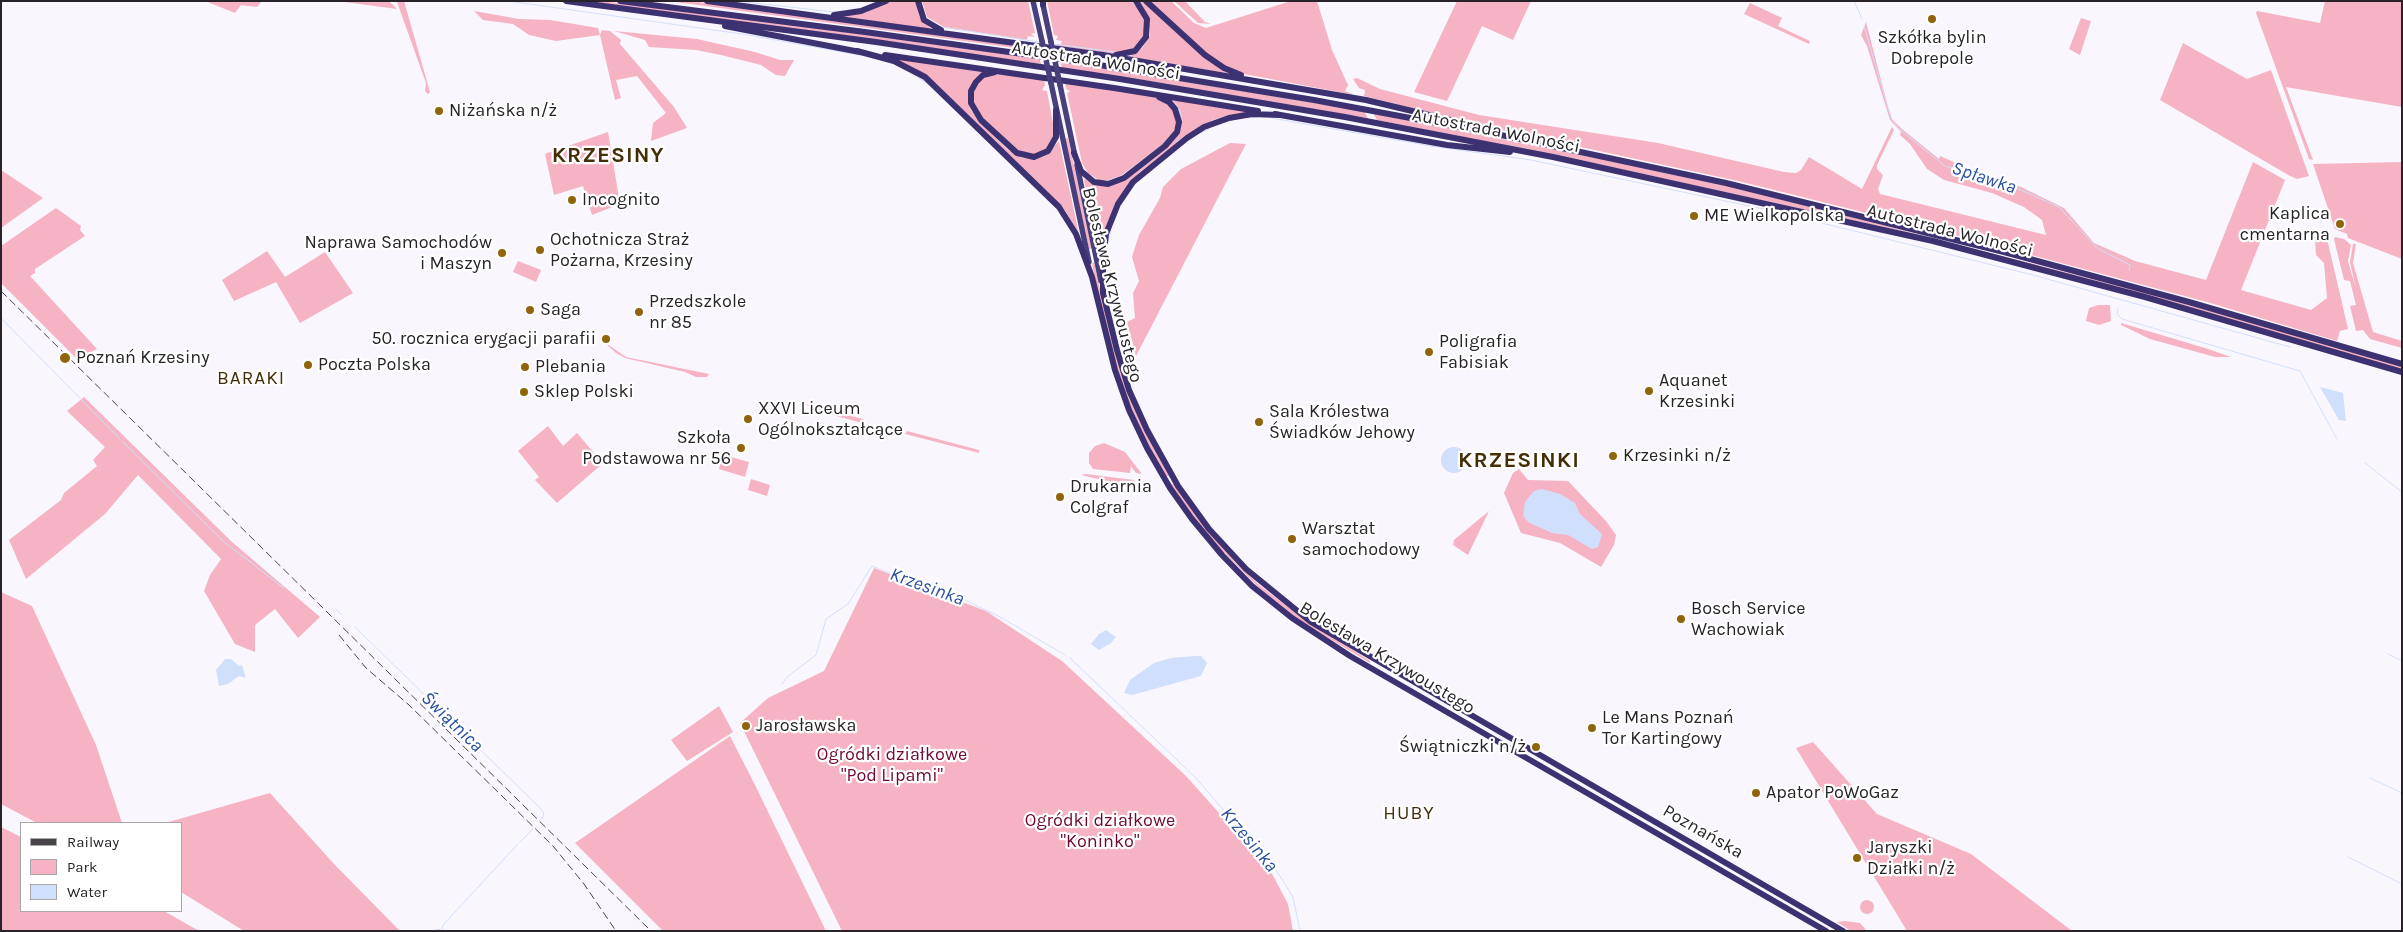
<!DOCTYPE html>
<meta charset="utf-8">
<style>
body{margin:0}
#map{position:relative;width:2403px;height:932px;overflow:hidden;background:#faf6fd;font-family:Karla,sans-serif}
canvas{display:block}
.frame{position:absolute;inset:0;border:2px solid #272329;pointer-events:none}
.legend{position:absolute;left:20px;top:822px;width:162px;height:90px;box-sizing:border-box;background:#fff;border:1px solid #a9a7a9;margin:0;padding:6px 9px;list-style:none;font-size:15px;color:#272329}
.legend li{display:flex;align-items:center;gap:10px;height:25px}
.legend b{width:25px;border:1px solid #a9a7a9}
</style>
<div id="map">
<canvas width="2403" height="932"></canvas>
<div class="frame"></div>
<ul class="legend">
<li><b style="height:6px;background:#48444a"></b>Railway</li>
<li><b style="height:14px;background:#f5b3c4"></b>Park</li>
<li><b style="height:14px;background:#d0e0fc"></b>Water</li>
</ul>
</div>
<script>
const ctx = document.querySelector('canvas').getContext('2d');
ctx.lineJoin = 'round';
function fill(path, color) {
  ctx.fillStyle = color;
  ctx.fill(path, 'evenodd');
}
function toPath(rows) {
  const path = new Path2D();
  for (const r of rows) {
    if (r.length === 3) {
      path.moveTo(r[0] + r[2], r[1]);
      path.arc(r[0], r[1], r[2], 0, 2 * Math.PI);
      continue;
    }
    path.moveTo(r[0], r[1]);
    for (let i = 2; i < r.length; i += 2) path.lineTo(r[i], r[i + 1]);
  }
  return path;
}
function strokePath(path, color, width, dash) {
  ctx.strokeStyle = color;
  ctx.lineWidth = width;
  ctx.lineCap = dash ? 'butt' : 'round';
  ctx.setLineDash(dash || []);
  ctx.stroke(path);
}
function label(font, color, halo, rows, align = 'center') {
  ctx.font = font + ' Karla,sans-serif';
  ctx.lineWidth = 4.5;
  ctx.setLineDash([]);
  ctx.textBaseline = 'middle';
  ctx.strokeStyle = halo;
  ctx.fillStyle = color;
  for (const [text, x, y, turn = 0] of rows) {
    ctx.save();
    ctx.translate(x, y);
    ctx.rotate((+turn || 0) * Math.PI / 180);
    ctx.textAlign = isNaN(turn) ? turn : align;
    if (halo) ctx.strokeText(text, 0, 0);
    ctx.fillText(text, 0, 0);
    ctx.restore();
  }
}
fill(toPath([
 [205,1,262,1,257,7,241,5,235,13],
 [337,1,389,1,397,9],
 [404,1,430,92,428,94,425,91,426,83,397,2],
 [585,1,601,1,868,34,1039,58,1041,64],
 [668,1,691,1,930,33,1037,48,1038,51],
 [890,1,916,1,919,16,931,29,839,17,880,6],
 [922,1,1028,1,1035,33,1031,34,1035,37,1028,36,1027,40,944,27,927,17],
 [1047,1,1133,1,1143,14,1146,30,1138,47,1117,54,1057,46,1057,44,1061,44,1062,41,1056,40,1058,36,1054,35],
 [1139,1,1143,1,1232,74,1129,57,1142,48,1150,35,1149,18],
 [1149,1,1171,1,1194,23,1206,28,1291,1,1317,1,1332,50,1348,85,1345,91,1354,95,1239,73,1214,60],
 [1174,1,1185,1,1205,22,1211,24,1198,23],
 [1457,1,1531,1,1513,40,1482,26,1447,101,1414,92],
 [2325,1,2402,1,2402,107,2286,87,2313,160,2309,159,2256,13,2257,11,2320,23],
 [1750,3,1782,18,1778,26,1810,41,1809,44,1744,14],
 [474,11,519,19,550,20,598,28,600,35,602,30,610,31,621,40,620,44,674,107,687,128,651,141,653,123,666,113,637,76,616,80,621,98,615,100,600,35,556,41,529,35,513,24,483,20],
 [2081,18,2091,21,2080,55,2069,49],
 [1866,22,1887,103,1892,119,1902,129,1939,159,1940,156,1975,171,1975,174,2021,187,2064,208,2094,243,2135,261,2206,280,2253,162,2285,180,2241,290,2311,310,2327,298,2324,263,2316,255,2315,240,2325,230,2348,329,2340,331,2337,341,2207,302,1975,240,1738,181,1497,129,1364,96,1365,90,1359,88,1353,79,1357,78,1380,89,1479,115,1658,143,1784,172,1796,173,1801,170,1809,157,1862,189,1892,127,1894,130,1877,165,1877,169,1883,175,1878,189,1880,194,2046,235,2042,220,2024,207,1992,193,1944,180,1927,169,1910,144,1900,135,1901,132,1890,120,1867,46,1861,35],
 [614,31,697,39,755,52,780,60,794,60,785,76,776,75,761,65,721,55,696,50,649,47,645,40],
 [2183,43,2247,79,2271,70,2309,176,2297,179,2290,176,2160,100],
 [894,58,987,70,982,73,969,104,971,110,980,122,1007,149,1022,158,1034,159,1044,156,1059,141,1079,234,1065,210,938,86],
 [1060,61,1364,111,1368,118,1062,68],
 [999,74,1044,79,1045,85,1042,90,1047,91,1053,123,1054,135,1047,149,1034,155,1019,152,983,119,972,101,975,86,986,76],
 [1065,82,1156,97,1172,108,1177,122,1174,131,1163,144,1122,175,1106,181,1099,180,1088,173,1082,163,1067,93,1070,91,1066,89],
 [1169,98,1256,112,1231,115,1177,143,1140,172,1124,191,1101,257,1084,180,1085,179,1092,183,1109,186,1162,151,1181,122,1179,110],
 [1373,113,1718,183,2147,293,2332,346,2402,367,2402,370,2166,300,1901,231,1611,167,1377,120],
 [608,132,620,204,592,215,583,186,554,195,545,154],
 [1068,138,1092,248,1089,249,1065,139],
 [1230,143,1246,144,1136,356,1127,322,1135,318,1133,293,1139,281,1132,257,1139,235,1160,198,1163,187,1181,169],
 [2402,162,2402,259,2348,238,2347,234,2335,229,2313,164],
 [1,170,43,198,1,228],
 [56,208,81,226,80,230,85,236,35,269,35,273,30,276,97,349,77,359,1,283,1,246],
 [2335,237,2344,239,2351,245,2348,261,2356,289,2350,262,2353,244,2356,244,2353,263,2373,332,2402,341,2402,348,2370,339,2363,330,2356,331,2350,306,2356,305,2350,281,2344,280,2334,239],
 [267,251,285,277,325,252,353,293,300,323,276,282,234,301,222,280],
 [518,261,541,270,536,282,513,272],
 [1094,262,1111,337,1145,432,1169,476,1165,476,1149,448,1124,391,1105,323,1092,264],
 [2098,305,2110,305,2111,321,2099,325,2086,321,2089,308],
 [2121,323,2205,348,2231,357,2215,357,2150,339,2121,325],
 [603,341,626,357,709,374,707,377,696,377,685,372,625,358,616,353],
 [84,397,232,542,320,617,298,638,275,609,255,625,255,652,235,644,204,591,210,575,221,559,138,475,105,514,26,579,9,540,61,500,64,493,97,466,93,460,105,447,67,411],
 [805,404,863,419,862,423,818,411],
 [548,426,563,446,577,433,594,453,601,465,557,503,535,480,539,477,518,451],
 [907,431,979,450,979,453,905,434],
 [1104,443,1125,452,1142,474,1136,473,1131,466,1130,473,1093,469,1089,463,1089,453,1095,446],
 [723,455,749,462,745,477,719,469],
 [1519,469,1528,480,1568,481,1606,521,1616,535,1614,545,1601,567,1560,543,1521,533,1504,493,1513,473],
 [1086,474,1134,480,1135,487,1140,485,1142,481,1146,483,1141,487,1137,487,1128,486,1081,475],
 [751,479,770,485,767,496,748,490],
 [1170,484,1174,484,1236,563,1258,584,1302,618,1370,661,1370,663,1295,618,1257,586,1210,538],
 [1489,511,1468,555,1453,545,1454,540],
 [874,568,986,611,1062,661,1186,776,1270,870,1288,904,1293,931,842,931,740,723,768,698,824,671],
 [1,592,32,606,96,745,122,823,37,823,1,804],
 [719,706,733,732,687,761,671,740],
 [730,736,755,785,826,931,663,931,575,843],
 [1813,742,1877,814,1971,854,2072,931,1907,931,1796,748],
 [270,793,334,864,400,931,244,931,181,892,181,823,165,823],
 [1,827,21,837,21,911,164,911,199,931,1,931],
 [1867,907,7],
 [1845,921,1860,923,1867,931,1851,931,1837,922]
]), '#f5b3c4');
fill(toPath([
 [2320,387,2343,393,2346,421,2339,420],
 [1454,460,13],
 [1542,489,1560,494,1575,503,1580,514,1602,534,1598,547,1592,549,1568,535,1552,533,1528,522,1523,516,1525,502,1534,491],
 [1106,630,1116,637,1111,643,1099,650,1091,644,1099,634],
 [1195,656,1201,656,1207,663,1201,676,1132,695,1124,693,1130,680,1154,663,1171,658],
 [225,659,231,659,239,666,242,665,246,678,239,676,228,684,219,686,216,670]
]), '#d0e0fc');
strokePath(toPath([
 [508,1,742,34,865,56],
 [736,1,834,12],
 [1131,1,1136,6],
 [1854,1,1862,19],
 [1864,26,1891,118,1899,129,1945,166,2012,186,2059,207,2097,248,2130,265,2129,270],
 [942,27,1039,42],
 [1053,44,1116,52],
 [919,78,928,84],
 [1173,100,1180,111,1182,121],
 [1248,118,1259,117],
 [1271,118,1431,146,1531,160,1773,211,2033,275,2290,347],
 [1211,121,1224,117],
 [1201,133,1209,129],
 [1176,142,1184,137],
 [1108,242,1111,231],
 [2118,309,2117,314,2122,319,2300,371,2337,439],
 [1,318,120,439],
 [122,441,224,542,284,588],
 [2365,463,2402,492],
 [336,609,342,615],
 [355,627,540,808,544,813,542,819],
 [2388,654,2402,661],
 [1070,658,1196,778,1278,873,1293,897,1300,931],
 [782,684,787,677,816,655,826,619,848,604,872,566,929,589,957,596,1002,618,1065,655],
 [2370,778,2402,793],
 [520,842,533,829],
 [2348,857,2402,884],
 [434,931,437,929,441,930],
 [442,931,443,925,517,845]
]), '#d0e0fc', 1);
strokePath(toPath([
 [1033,1,1042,41],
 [1043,5,1051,42],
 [1051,83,1089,262],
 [1060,85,1075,156],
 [1077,165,1101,281]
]), '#48407c', 5.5);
strokePath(toPath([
 [566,1,876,42,1120,79,1345,117,1553,157,1933,241,2145,297,2402,372],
 [620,1,865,32,1081,62,1314,100,1496,134,1726,183,2004,252,2189,302,2402,364],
 [707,1,1103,55,1366,100,1471,125],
 [918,1,924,20,941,30],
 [1043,1,1043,5],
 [1146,1,1205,55,1224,68,1241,75],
 [834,15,861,11,886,1],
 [725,26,860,52],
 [857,51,894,61,925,77,1059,207,1076,234,1092,277,1115,370,1129,410,1147,448,1170,488,1192,519,1222,555,1252,586,1292,618,1350,656,1826,931],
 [885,55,1114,88,1258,111],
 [1116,55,1135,51,1146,37,1147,19,1136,1],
 [995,72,983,75,976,82,971,91,971,103,981,120,1017,153,1034,157,1048,151,1056,137,1056,110],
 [1275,114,1447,145,1510,152],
 [1279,115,1252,114,1229,118,1204,127,1187,138,1133,182,1118,204,1106,234,1103,259,1103,293,1117,350,1129,390,1147,430,1178,486,1209,529,1246,569,1311,622,1843,931],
 [1074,153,1081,171,1094,182,1108,184,1124,178,1165,146,1177,132,1179,122,1175,109,1169,102,1159,97]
]), '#3c3272', 6);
strokePath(toPath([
 [1,291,651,931],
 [339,635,366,668,409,705,553,846,584,884,616,931]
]), '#48444a', 1, [8, 4]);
strokePath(toPath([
 [1042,41,1051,83],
 [1051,42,1060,85]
]), '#48407c', 5.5);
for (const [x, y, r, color] of [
 [1932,19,5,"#8f640a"],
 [439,111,5,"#8f640a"],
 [572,200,5,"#8f640a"],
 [1694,216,5,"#8f640a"],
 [2340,224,5,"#8f640a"],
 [540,250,5,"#8f640a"],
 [502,253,5,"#8f640a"],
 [530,310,5,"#8f640a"],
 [639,312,5,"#8f640a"],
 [606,339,5,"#8f640a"],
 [1429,352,5,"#8f640a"],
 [65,358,6,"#8f640a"],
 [308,365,5,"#8f640a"],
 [525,367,5,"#8f640a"],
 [1649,391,5,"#8f640a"],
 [524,392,5,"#8f640a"],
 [748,419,5,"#8f640a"],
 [1259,422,5,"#8f640a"],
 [741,448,5,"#8f640a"],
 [1613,456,5,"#8f640a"],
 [1060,497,5,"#8f640a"],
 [1292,539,5,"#8f640a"],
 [1681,619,5,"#8f640a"],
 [746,726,5,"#8f640a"],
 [1592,728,5,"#8f640a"],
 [1536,747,5,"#8f640a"],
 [1756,793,5,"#8f640a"],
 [1857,858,5,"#8f640a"]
]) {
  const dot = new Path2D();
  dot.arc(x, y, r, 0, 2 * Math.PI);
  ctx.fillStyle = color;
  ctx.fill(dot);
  strokePath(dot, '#fff', 2);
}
label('18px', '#272329', '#fff', [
 ["Szkółka bylin",1932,38,"center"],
 ["Dobrepole",1932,59,"center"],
 ["Niżańska n/ż",449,111],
 ["Incognito",582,200],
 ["Kaplica",2330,214,"right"],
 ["cmentarna",2330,235,"right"],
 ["ME Wielkopolska",1704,216],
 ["Ochotnicza Straż",550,240],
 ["Pożarna, Krzesiny",550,261],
 ["Naprawa Samochodów",492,243,"right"],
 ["i Maszyn",492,264,"right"],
 ["Przedszkole",649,302],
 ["nr 85",649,323],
 ["Saga",540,310],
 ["50. rocznica erygacji parafii",596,339,"right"],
 ["Poligrafia",1439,342],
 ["Fabisiak",1439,363],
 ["Poznań Krzesiny",76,358],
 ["Poczta Polska",318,365],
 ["Plebania",535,367],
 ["Aquanet",1659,381],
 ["Krzesinki",1659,402],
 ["Sklep Polski",534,392],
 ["XXVI Liceum",758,409],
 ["Ogólnokształcące",758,430],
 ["Sala Królestwa",1269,412],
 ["Świadków Jehowy",1269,433],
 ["Szkoła",731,438,"right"],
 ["Podstawowa nr 56",731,459,"right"],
 ["Krzesinki n/ż",1623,456],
 ["Drukarnia",1070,487],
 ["Colgraf",1070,508],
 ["Warsztat",1302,529],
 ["samochodowy",1302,550],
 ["Bosch Service",1691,609],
 ["Wachowiak",1691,630],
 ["Le Mans Poznań",1602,718],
 ["Tor Kartingowy",1602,739],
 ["Jarosławska",756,726],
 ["Świątniczki n/ż",1526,747,"right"],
 ["Apator PoWoGaz",1766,793],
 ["Jaryszki",1867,848],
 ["Działki n/ż",1867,869]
], 'left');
label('18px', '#272329', '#fff', [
 ["Autostrada Wolności",1096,61,9],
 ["Autostrada Wolności",1496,131,11],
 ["Autostrada Wolności",1950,231,14],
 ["Bolesława Krzywoustego",1112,285,76],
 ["Bolesława Krzywoustego",1387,658,31],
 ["Poznańska",1703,832,30]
]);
label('18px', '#6e0734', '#fff', [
 ["Ogródki działkowe",892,755],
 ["\"Pod Lipami\"",892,776],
 ["Ogródki działkowe",1100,821],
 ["\"Koninko\"",1100,842]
]);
label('italic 19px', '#274f9d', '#fff', [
 ["Spławka",1984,178,18],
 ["Krzesinka",927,587,20],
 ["Świątnica",452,722,44],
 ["Krzesinka",1249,840,50]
]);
ctx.letterSpacing = '1px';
label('19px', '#432e07', '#fff', [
 ["BARAKI",251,379],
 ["HUBY",1409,814]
]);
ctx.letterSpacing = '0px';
ctx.letterSpacing = '1px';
label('bold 22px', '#432e07', '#fff', [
 ["KRZESINY",608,156],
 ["KRZESINKI",1519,461]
]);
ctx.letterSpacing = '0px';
</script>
